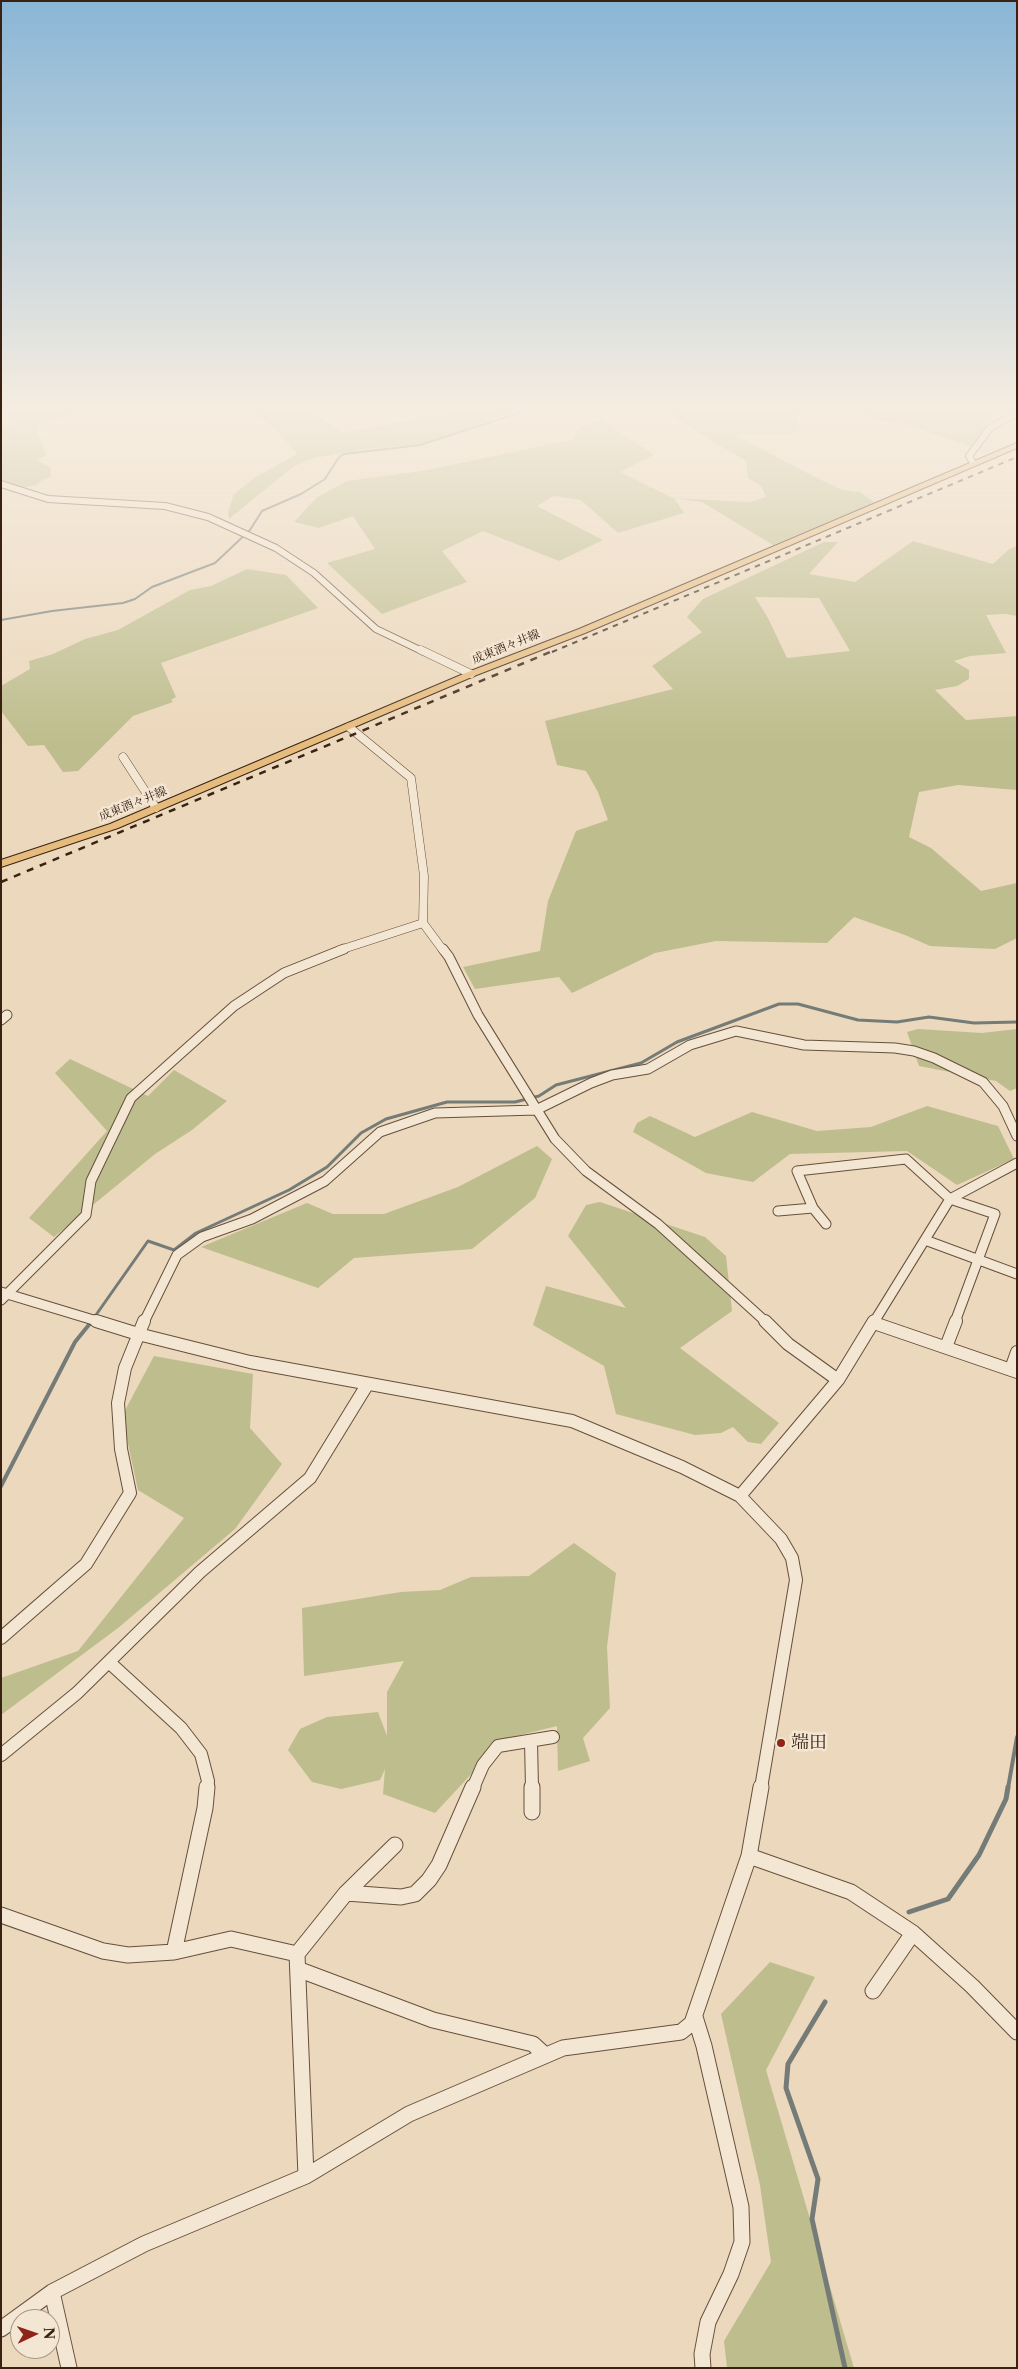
<!DOCTYPE html>
<meta charset="utf-8">
<style>
body{margin:0}
#map{position:relative;width:1018px;height:2369px;overflow:hidden;background:#ecd8bc;font-family:"Libre Caslon Text",serif}
canvas{display:block}
.frame{position:absolute;inset:0;border:2px solid #3a2213;pointer-events:none}
.north{position:absolute;left:10px;top:2309px;width:50px;height:50px;box-sizing:border-box;background:#f3e6d3;border:1px solid #a99886;border-radius:50%;rotate:87deg;font-size:14px;font-weight:700;line-height:20px;text-align:center;color:#3a2213}
.north::after{content:'';display:block;margin:auto;width:18px;height:22px;background:#8f2418;clip-path:polygon(50% 0,100% 100%,50% 72%,0 100%)}
</style>
<div id="map">
<canvas width="1018" height="2369"></canvas>
<div class="frame"></div>
<div class="north">N</div>
</div>
<script>
const ctx = document.querySelector('canvas').getContext('2d');
ctx.lineJoin = 'round';
function fill(path, color) {
  ctx.fillStyle = color;
  ctx.fill(path, 'evenodd');
}
function toPath(rows) {
  const path = new Path2D();
  for (const r of rows) {
    path.moveTo(r[0], r[1]);
    for (let i = 2; i < r.length; i += 2) path.lineTo(r[i], r[i + 1]);
  }
  return path;
}
function strokePath(path, color, width, dash) {
  ctx.strokeStyle = color;
  ctx.lineWidth = width;
  ctx.lineCap = dash ? 'butt' : 'round';
  ctx.setLineDash(dash || []);
  ctx.stroke(path);
}
function label(font, color, halo, rows, align = 'center') {
  ctx.font = font + ' "Libre Caslon Text","Noto Serif JP",serif';
  ctx.lineWidth = 5;
  ctx.setLineDash([]);
  ctx.textBaseline = 'middle';
  ctx.strokeStyle = halo;
  ctx.fillStyle = color;
  for (const [text, x, y, turn = 0] of rows) {
    ctx.save();
    ctx.translate(x, y);
    ctx.rotate((+turn || 0) * Math.PI / 180);
    ctx.textAlign = isNaN(turn) ? turn : align;
    if (halo) ctx.strokeText(text, 0, 0);
    ctx.fillText(text, 0, 0);
    ctx.restore();
  }
}
fill(toPath([
 [1,412,80,412,44,423,37,428,46,456,36,460,50,467,51,477,42,480,37,485,26,487,1,485,1,423,11,426],
 [259,412,311,412,343,433,453,412,513,412,426,443,360,450,314,458,294,466,229,519,228,512,234,494,256,477,297,454,277,431,254,414],
 [673,412,807,412,797,416,800,431,779,435,753,433,735,435,813,476,842,490,860,492,874,502,869,509,833,520,773,545,702,502,674,498,684,513,618,533,581,500,554,496,537,506,603,540,559,561,483,531,442,551,467,582,382,614,327,563,375,549,353,516,319,528,294,522,316,498,347,481,422,471,571,440,580,426,602,420,654,455,620,472,673,498,747,502,755,501,766,497,761,486,748,478,746,461,676,419],
 [856,412,986,412,994,415,971,447,911,426,877,420],
 [913,541,993,564,1009,549,1017,546,1017,616,1005,614,986,615,1006,653,970,656,954,661,969,670,969,679,957,686,935,690,966,720,1017,716,1017,790,958,785,919,792,909,837,931,848,981,891,1017,883,1017,938,995,949,930,946,905,935,854,917,827,943,716,941,655,953,572,993,559,977,475,989,463,967,540,951,548,901,576,831,608,820,598,792,586,771,557,765,545,721,673,689,652,666,702,632,687,617,703,599,824,542,838,542,809,574,855,582],
 [755,597,819,598,850,651,787,658,768,618],
 [247,569,286,575,318,608,161,663,176,697,171,700,173,702,133,716,78,771,63,772,44,745,28,746,1,711,1,686,30,669,29,661,53,654,85,639,118,630,190,590,211,586],
 [918,1029,982,1033,1017,1029,1017,1088,1010,1091,996,1081,919,1066,907,1032],
 [70,1059,148,1096,174,1070,227,1101,192,1130,155,1154,54,1237,29,1218,107,1131,55,1073],
 [927,1106,998,1126,1014,1159,957,1185,907,1151,790,1154,753,1182,706,1173,633,1132,637,1123,650,1116,695,1137,752,1112,817,1131,871,1127],
 [537,1146,552,1159,535,1198,472,1249,354,1258,318,1288,201,1247,307,1203,333,1214,384,1214,458,1187],
 [600,1202,705,1237,726,1256,732,1311,680,1348,779,1423,761,1444,748,1442,733,1427,721,1433,695,1435,616,1414,604,1366,533,1325,546,1286,626,1308,568,1236,586,1205],
 [154,1356,253,1374,250,1428,282,1464,235,1529,118,1628,1,1715,1,1678,78,1651,184,1518,138,1490,122,1416],
 [574,1543,616,1573,607,1647,610,1708,583,1738,590,1761,558,1771,557,1726,504,1739,435,1813,383,1794,385,1769,380,1780,341,1789,312,1782,288,1750,300,1729,327,1717,378,1712,387,1736,387,1692,404,1661,304,1676,302,1608,401,1592,440,1590,471,1577,529,1576],
 [770,1962,815,1977,766,2070,854,2368,727,2368,724,2341,771,2262,760,2185,721,2014]
]), '#bdbd8d');
strokePath(toPath([
 [1,620,52,611,123,603,135,599,152,587,215,563,250,530,262,511,301,494,325,479,339,457,344,454,420,445,522,412]
]), '#757c77', 2);
strokePath(toPath([
 [91,1322,148,1241,174,1250,196,1233,289,1190,327,1167,361,1133,386,1119,447,1102,515,1102,539,1096,556,1085,641,1063,677,1042,779,1004,798,1004,858,1020,897,1022,929,1017,974,1023,1017,1022]
]), '#757c77', 3);
strokePath(toPath([
 [1,1486,75,1342,92,1321],
 [1008,1788,1017,1737]
]), '#757c77', 4);
strokePath(toPath([
 [909,1912,948,1899,979,1855,1006,1799,1008,1787],
 [825,2002,788,2064,786,2088,818,2179,812,2219,845,2368]
]), '#757c77', 5);
const minorFar4 = toPath([
 [973,463,969,456,990,428,1017,413],
 [1,484,48,499,165,506,208,517,276,548,314,573,376,629,424,652]
]);
const minorFar3 = toPath([
 [421,650,471,674],
 [349,727,411,778,424,876,423,923,443,950],
 [123,757,156,808],
 [340,950,423,923]
]);
const minorFar2 = toPath([
 [443,949,449,957,478,1015,555,1139,586,1171,658,1224,766,1322],
 [1,1020,7,1015],
 [778,1211,813,1208],
 [826,1224,813,1208,797,1171,906,1159,950,1199,995,1214,955,1322],
 [925,1240,1017,1274],
 [1,1292,100,1322],
 [1,1300,86,1215,91,1181,131,1098,234,1006,284,973,344,949],
 [144,1322,177,1255,202,1237,252,1219,325,1181,380,1132,435,1113,536,1110,591,1083,612,1075,648,1069,690,1045,736,1031,804,1045,895,1048,914,1051,934,1058,983,1082,1003,1106,1017,1136],
 [874,1322,950,1199,1017,1163]
]);
const minorFar1 = toPath([
 [96,1321,138,1334,250,1362,572,1421,682,1467,740,1496,781,1539,792,1558,796,1580,761,1788],
 [765,1321,788,1344,838,1380],
 [874,1323,1017,1372],
 [946,1347,956,1321],
 [1011,1369,1017,1352],
 [740,1496,838,1380,874,1321],
 [1,1638,86,1564,130,1493,121,1449,118,1403,125,1368,144,1321],
 [110,1663,181,1728,201,1754,208,1781,207,1788],
 [531,1741,532,1788],
 [1,1755,77,1693,200,1572,310,1478,367,1385],
 [473,1788,483,1765,498,1746,553,1737]
]);
const minor = toPath([
 [532,1787,532,1812],
 [749,1856,851,1892,913,1933,972,1986,1017,2032],
 [346,1893,401,1897,415,1894,429,1880,439,1865,473,1787],
 [1,1915,103,1951,128,1955,174,1952,231,1939,297,1954,306,2176],
 [174,1952,205,1808,207,1787],
 [297,1954,346,1893,395,1845],
 [300,1970,433,2020,533,2044,545,2055],
 [873,1991,913,1933],
 [695,2017,704,2046,741,2207,742,2242,731,2274,708,2322,702,2354,703,2368],
 [52,2292,69,2368],
 [1,2329,52,2292,144,2244,306,2176,409,2114,563,2048,681,2032,692,2023,749,1856,761,1787]
]);
const major = toPath([
 [1017,443,1017,448,585,633,474,676,118,828,1,867,1,860,110,824,468,672,579,629,1017,443]
]);
strokePath(minorFar4, '#66503d', 8);
strokePath(minorFar3, '#66503d', 9);
strokePath(minorFar2, '#66503d', 11);
strokePath(minorFar1, '#66503d', 14);
strokePath(minor, '#66503d', 17);
strokePath(major, '#3a2213', 2);
strokePath(minorFar4, '#f3e6d3', 6);
strokePath(minorFar3, '#f3e6d3', 8);
strokePath(minorFar2, '#f3e6d3', 9);
strokePath(minorFar1, '#f3e6d3', 12);
strokePath(minor, '#f3e6d3', 15);
fill(major, '#e6bc7e');
strokePath(toPath([
 [552,652,1017,457]
]), '#3a2213', 2, [5.5, 5.5]);
strokePath(toPath([
 [1,882,555,650]
]), '#3a2213', 2.5, [7, 7]);
const sky = ctx.createLinearGradient(0, 0, 0, 744);
sky.addColorStop(0, '#89b6d6');
sky.addColorStop(0.55, '#f6ede1');
sky.addColorStop(1, '#f6ede100');
ctx.fillStyle = sky;
ctx.fillRect(0, 0, 1018, 744);
for (const [x, y, r, color] of [
 [781,1743,5,"#8f2418"]
]) {
  const dot = new Path2D();
  dot.arc(x, y, r, 0, 2 * Math.PI);
  ctx.fillStyle = color;
  ctx.fill(dot);
  strokePath(dot, '#f3e6d3', 2);
}
label('12px', '#3a2213', '#f3e6d3', [
 ["成東酒々井線",506,647,-22],
 ["成東酒々井線",133,804,-22]
]);
label('18px', '#3a2213', '#f3e6d3', [
 ["端田",791,1743]
], 'left');
</script>
